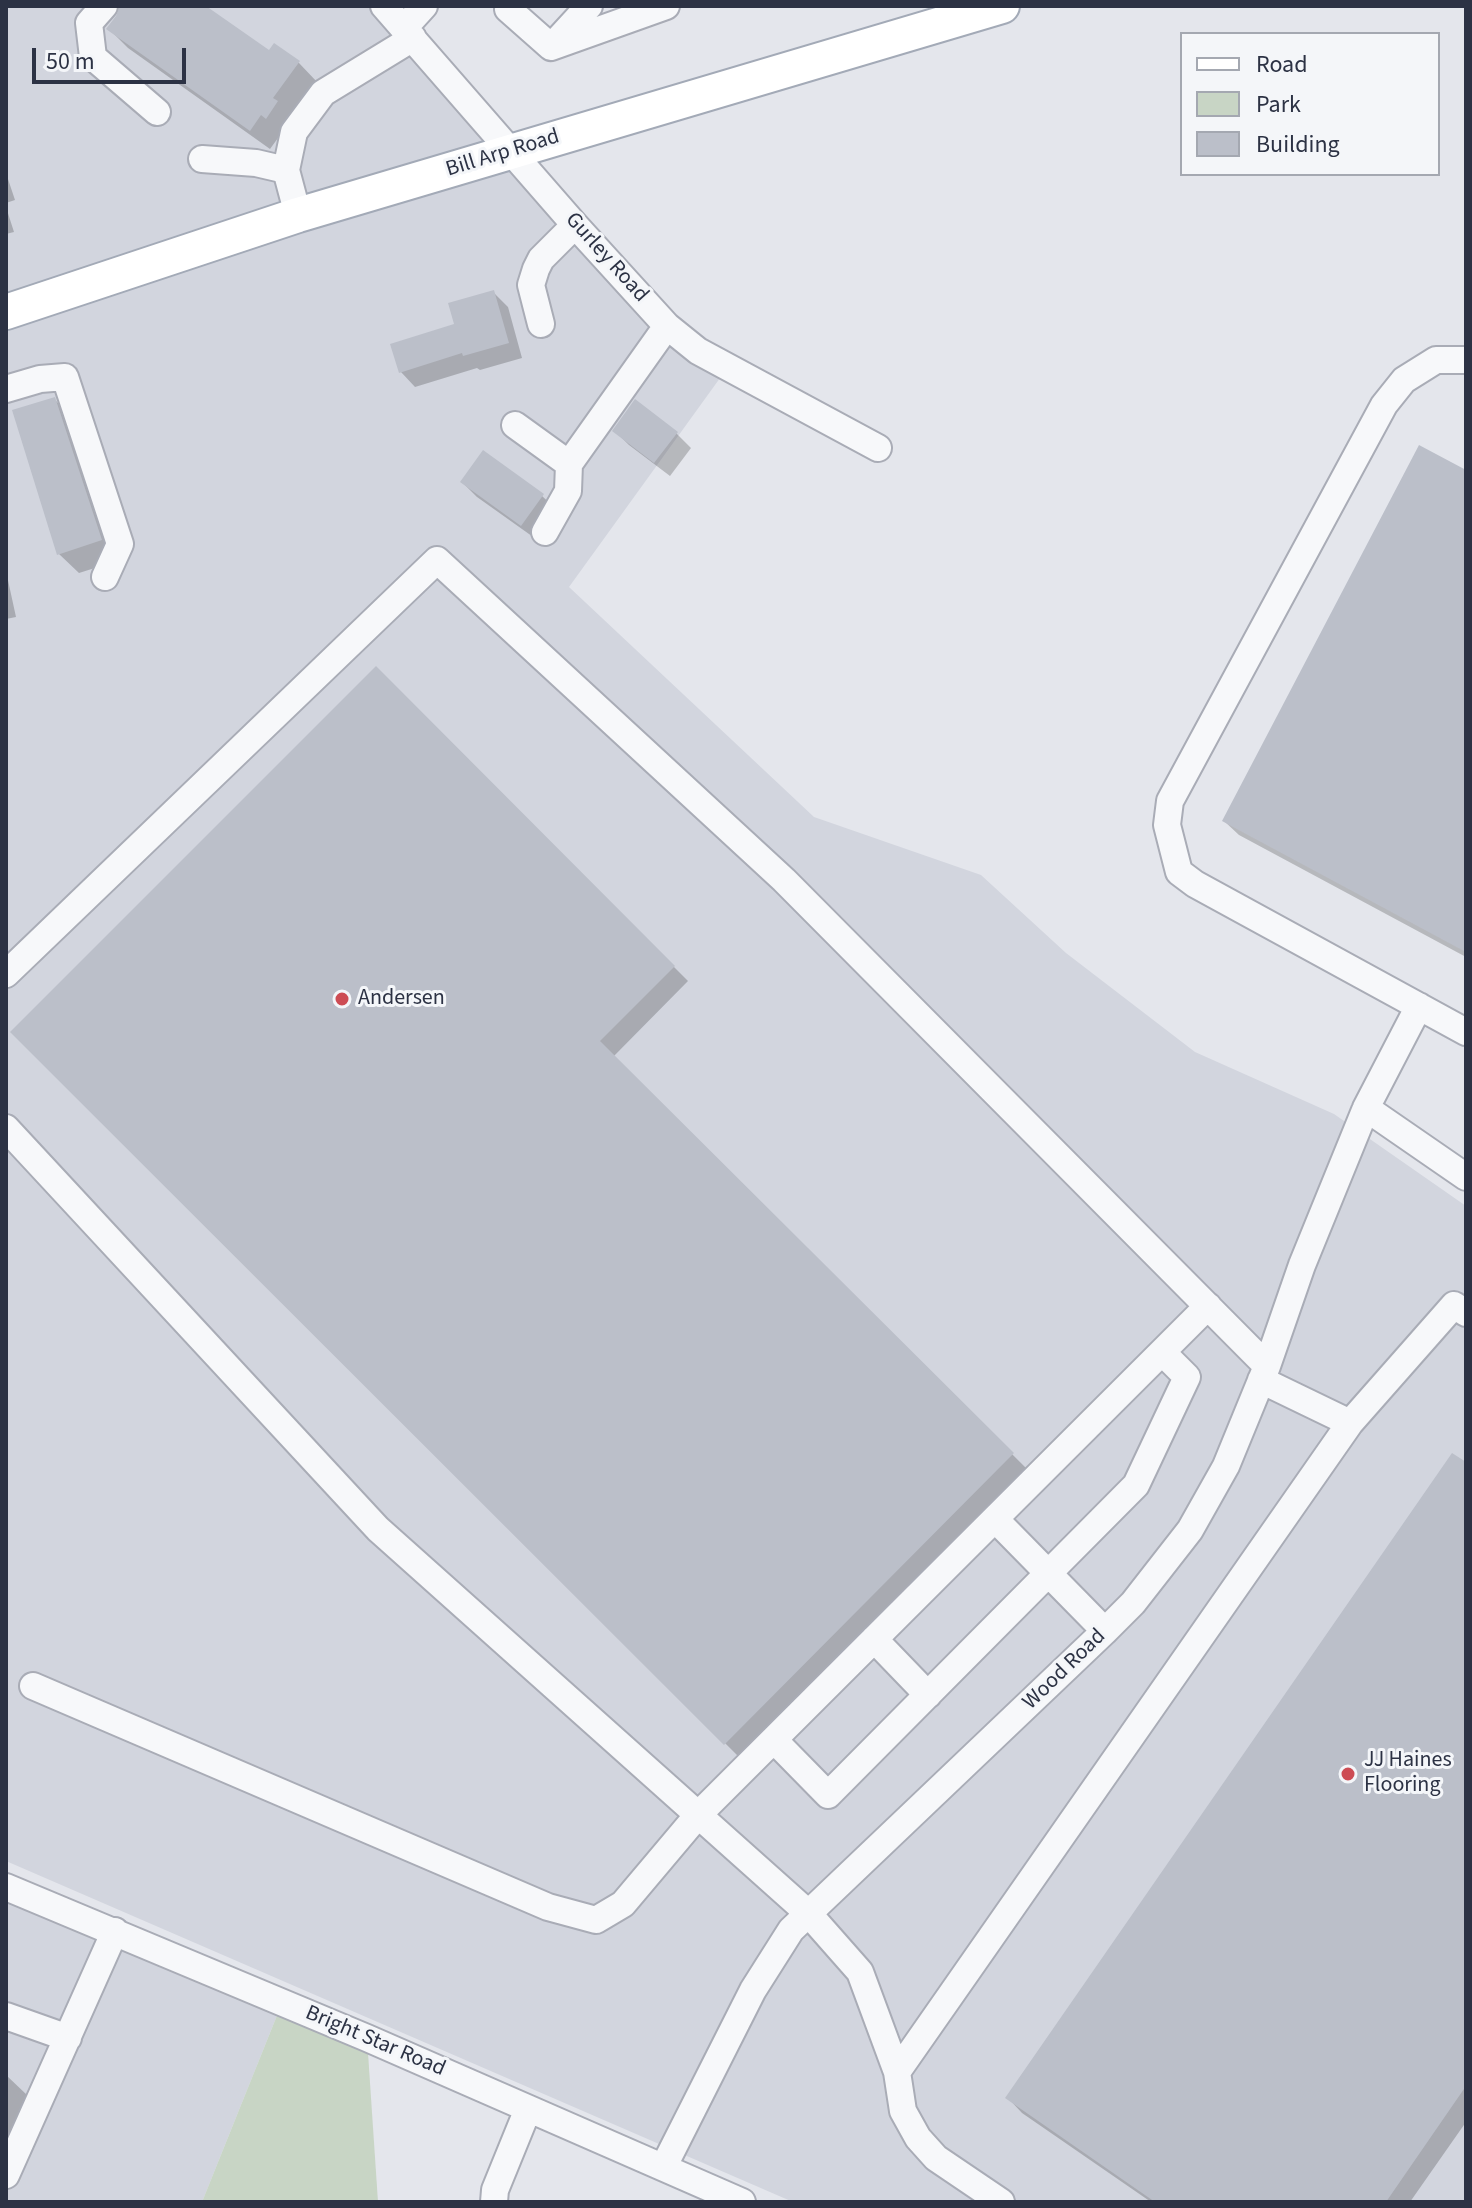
<!DOCTYPE html>
<style>
body{margin:0}
#map{position:relative;width:1472px;height:2208px;overflow:hidden;background:#e4e6ec;font-family:"Source Sans 3",sans-serif}
canvas{display:block}
.frame{position:absolute;inset:0;border:8px solid #2c3244;pointer-events:none}
.legend{position:absolute;left:1180px;top:32px;width:260px;height:144px;box-sizing:border-box;background:#f4f6f9;border:2px solid #a4a8b1;margin:0;padding:10px 14px;list-style:none;font-size:24px;color:#2c3244}
.legend li{display:flex;align-items:center;gap:16px;height:40px}
.legend b{width:40px;border:2px solid #a4a8b1}
.scale{position:absolute;left:32px;top:48px;width:154px;height:36px;box-sizing:border-box;border:4px solid #2c3244;border-top:0;padding-left:10px;font-size:24px;line-height:28px;white-space:nowrap;color:#2c3244;-webkit-text-stroke:6px #f4f6f9;paint-order:stroke}
</style>
<div id="map">
<canvas width="1472" height="2208"></canvas>
<div class="frame"></div>
<ul class="legend">
<li><b style="height:10px;background:#fff"></b>Road</li>
<li><b style="height:22px;background:#c8d5c5"></b>Park</li>
<li><b style="height:22px;background:#bbbfc9"></b>Building</li>
</ul>
<div class="scale">50 m</div>
</div>
<script>
const ctx = document.querySelector('canvas').getContext('2d');
ctx.lineJoin = 'round';
function fill(path, color) {
  ctx.fillStyle = color;
  ctx.fill(path, 'evenodd');
}
function toPath(rows) {
  const path = new Path2D();
  for (const r of rows) {
    path.moveTo(r[0], r[1]);
    for (let i = 2; i < r.length; i += 2) path.lineTo(r[i], r[i + 1]);
  }
  return path;
}
function strokePath(path, color, width, dash) {
  ctx.strokeStyle = color;
  ctx.lineWidth = width;
  ctx.lineCap = dash ? 'butt' : 'round';
  ctx.setLineDash(dash || []);
  ctx.stroke(path);
}
function label(font, color, halo, rows, align = 'center') {
  ctx.font = font + ' "Source Sans 3",sans-serif';
  ctx.lineWidth = 6;
  ctx.setLineDash([]);
  ctx.textBaseline = 'middle';
  ctx.strokeStyle = halo;
  ctx.fillStyle = color;
  for (const [text, x, y, turn = 0] of rows) {
    ctx.save();
    ctx.translate(x, y);
    ctx.rotate((+turn || 0) * Math.PI / 180);
    ctx.textAlign = isNaN(turn) ? turn : align;
    if (halo) ctx.strokeText(text, 0, 0);
    ctx.fillText(text, 0, 0);
    ctx.restore();
  }
}
fill(toPath([
 [6,6,381,6,575,225,728,367,569,587,814,817,981,875,1066,953,1195,1052,1334,1114,1466,1206,1466,2202,793,2202,6,1861],
 [6,1887,282,2003,202,2202,6,2202]
]), '#d2d5de');
fill(toPath([
 [282,2003,367,2038,378,2202,202,2202]
]), '#c8d5c5');
fill(toPath([
 [121,6,203,6,269,53,299,63,318,83,270,149,128,48,108,28,118,17],
 [6,173,15,200,6,203],
 [6,207,14,232,6,234],
 [494,293,508,307,522,358,480,370,477,368,415,387,401,372],
 [54,399,74,419,120,560,79,573,59,554],
 [615,431,676,433,691,448,670,476,629,445],
 [1466,473,1466,957,1239,835,1224,821],
 [462,482,542,496,557,510,536,539,477,497],
 [6,571,16,617,6,619],
 [376,669,688,981,613,1057,1027,1469,740,1758,12,1032],
 [1466,1464,1466,2122,1410,2202,1151,2202,1022,2113,1008,2098],
 [6,2075,27,2095,6,2142]
]), '#0003');
fill(toPath([
 [120,6,206,6,269,50,274,43,300,61,273,98,278,101,266,119,261,115,250,131,106,29,116,16],
 [494,290,509,343,463,356,462,353,399,373,390,344,454,324,448,303],
 [55,397,102,540,57,555,12,410],
 [635,399,678,432,654,463,612,431],
 [1419,445,1466,470,1466,952,1222,821],
 [483,450,544,494,521,526,460,482],
 [376,666,675,966,600,1041,1014,1453,724,1745,10,1032],
 [1452,1453,1466,1462,1466,2086,1386,2202,1155,2202,1005,2098]
]), '#bbbfc9');
const minor = toPath([
 [104,6,89,23,93,57,157,112],
 [384,6,575,225,667,326,698,351,878,448],
 [510,6,508,9,551,47,666,6],
 [404,28,424,6],
 [554,44,589,6],
 [202,159,256,163,286,170,298,215],
 [286,170,294,132,323,93,413,38],
 [541,324,531,285,536,269,541,259,575,225],
 [1466,360,1436,360,1404,380,1384,405,1170,801,1167,825,1179,872,1195,884,1466,1032],
 [6,389,40,379,65,377,120,544,105,577],
 [515,425,569,464],
 [545,532,568,491,569,464,667,326],
 [6,974,437,560,784,880,1267,1366],
 [1366,1108,1466,1177],
 [6,1128,378,1529,808,1913,860,1972,897,2072,903,2111,918,2138,936,2158,1001,2202],
 [1261,1380,1350,1423,1454,1305,1466,1313],
 [995,1519,1105,1631],
 [874,1639,928,1695],
 [33,1686,548,1907,596,1920,623,1904,698,1815,1208,1306],
 [774,1740,828,1795,1136,1485,1187,1377,1162,1352],
 [6,1887,367,2038,742,2202],
 [6,2016,68,2038],
 [897,2072,1350,1423],
 [664,2166,753,1990,791,1930,1105,1631,1133,1603,1190,1530,1226,1466,1267,1366,1302,1265,1366,1108,1419,1006],
 [6,2175,115,1931],
 [494,2202,495,2190,528,2109]
]);
const major = toPath([
 [6,312,298,215,1002,6]
]);
strokePath(minor, '#a9acb6', 30);
strokePath(major, '#a3aab7', 38);
strokePath(minor, '#f7f8fa', 26);
strokePath(major, '#fff', 34);
for (const [x, y, r, color] of [
 [342,999,8,"#cd4c54"],
 [1348,1774,8,"#cd4c54"]
]) {
  const dot = new Path2D();
  dot.arc(x, y, r, 0, 2 * Math.PI);
  ctx.fillStyle = color;
  ctx.fill(dot);
  strokePath(dot, '#f4f6f9', 3);
}
label('22px', '#2c3244', '#f4f6f9', [
 ["Bill Arp Road",503,154,-17],
 ["Gurley Road",606,258,48],
 ["Wood Road",1065,1670,-44],
 ["Bright Star Road",375,2042,23]
]);
label('22px', '#2c3244', '#f4f6f9', [
 ["Andersen",358,999],
 ["JJ Haines",1364,1761],
 ["Flooring",1364,1786]
], 'left');
</script>
